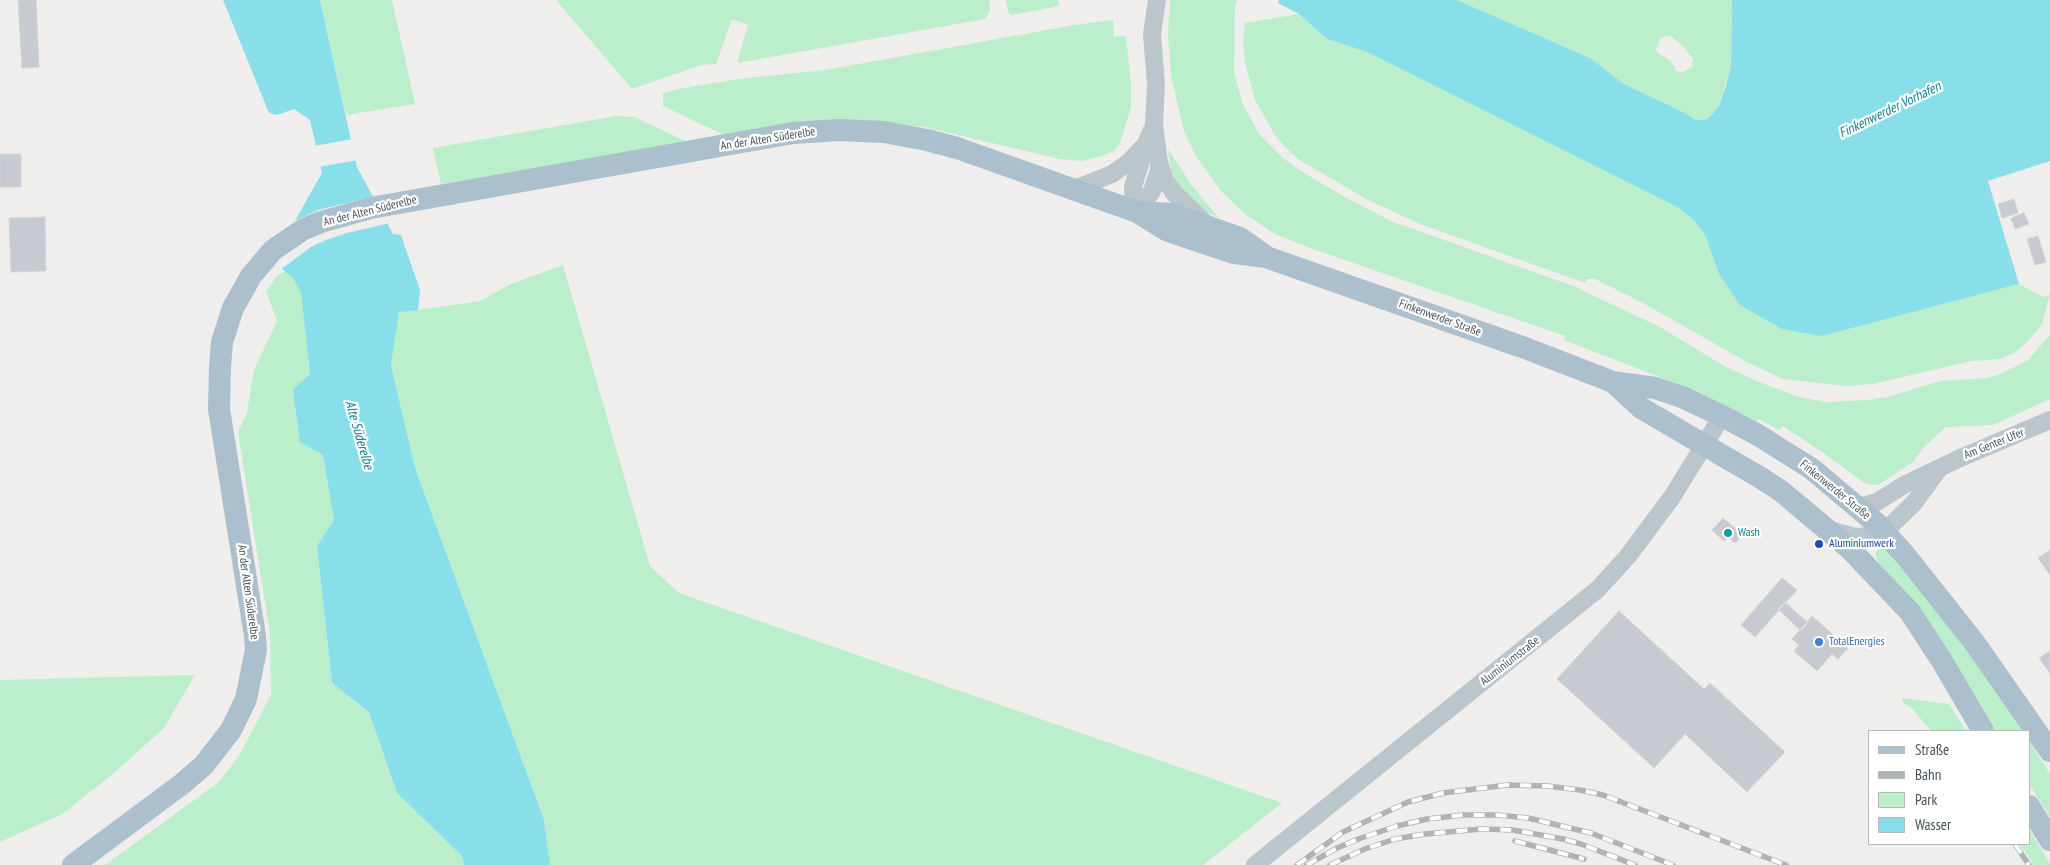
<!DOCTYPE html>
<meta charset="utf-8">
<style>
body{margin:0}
#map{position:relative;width:2050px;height:865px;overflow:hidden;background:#f0eded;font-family:"PT Sans Narrow",sans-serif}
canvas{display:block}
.legend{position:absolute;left:1868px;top:730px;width:162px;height:115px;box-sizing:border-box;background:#fff;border:1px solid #b5babd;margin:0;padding:6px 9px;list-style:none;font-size:15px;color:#45525a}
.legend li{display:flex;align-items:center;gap:10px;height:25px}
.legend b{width:25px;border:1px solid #b5babd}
</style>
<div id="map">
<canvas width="2050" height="865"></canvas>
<ul class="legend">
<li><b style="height:6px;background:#acbfcc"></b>Straße</li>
<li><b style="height:6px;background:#afb3b7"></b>Bahn</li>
<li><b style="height:14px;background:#bbeeca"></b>Park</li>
<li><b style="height:14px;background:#88dfea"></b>Wasser</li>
</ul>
</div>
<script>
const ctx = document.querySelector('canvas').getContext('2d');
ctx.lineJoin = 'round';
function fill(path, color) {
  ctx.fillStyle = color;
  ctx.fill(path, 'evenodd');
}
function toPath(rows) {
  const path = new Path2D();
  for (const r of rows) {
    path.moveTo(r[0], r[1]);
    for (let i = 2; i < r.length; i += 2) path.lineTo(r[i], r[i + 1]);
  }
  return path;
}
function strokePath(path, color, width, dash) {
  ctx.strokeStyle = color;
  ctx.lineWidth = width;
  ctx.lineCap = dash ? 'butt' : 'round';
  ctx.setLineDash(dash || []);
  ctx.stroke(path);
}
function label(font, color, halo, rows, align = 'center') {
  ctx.font = font + ' "PT Sans Narrow",sans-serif';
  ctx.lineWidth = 4.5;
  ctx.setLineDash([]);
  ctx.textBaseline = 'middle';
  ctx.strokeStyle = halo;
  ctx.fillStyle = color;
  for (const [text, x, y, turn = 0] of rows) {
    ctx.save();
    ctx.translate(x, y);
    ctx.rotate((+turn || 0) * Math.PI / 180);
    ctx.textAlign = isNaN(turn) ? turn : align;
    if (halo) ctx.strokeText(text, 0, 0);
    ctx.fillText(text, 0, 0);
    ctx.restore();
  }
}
fill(toPath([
 [320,0,392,0,415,104,346,115],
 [556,0,989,0,990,11,985,19,737,63,748,25,732,19,716,64,701,65,632,89],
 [1006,0,1058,0,1059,6,1011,15,1008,11],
 [1170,0,1237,0,1235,6,1234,72,1242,102,1259,134,1284,159,1301,171,1343,196,1391,221,1573,286,1660,327,1724,366,1759,382,1799,397,1826,402,1867,400,1887,397,1941,381,1987,378,2001,374,2028,360,2050,335,2050,399,1993,425,1946,427,1924,447,1913,462,1878,485,1871,485,1863,482,1825,454,1783,426,1779,430,1759,419,1757,422,1693,390,1564,340,1565,336,1310,248,1275,234,1245,214,1221,191,1197,158,1184,131,1171,76,1168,34],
 [1457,0,1732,0,1731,67,1719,106,1708,119,1696,120,1683,112,1624,84,1590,58],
 [1665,36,1670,36,1683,46,1693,59,1692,67,1683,72,1676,71,1671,61,1658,53,1656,49,1660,39],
 [1299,14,1327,39,1367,52,1679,208,1695,221,1706,237,1718,272,1822,336,2019,284,2043,297,2050,295,2042,324,2029,340,2016,352,2000,359,1972,361,1872,384,1846,386,1783,379,1747,362,1643,303,1595,279,1587,279,1585,283,1420,224,1368,200,1298,159,1284,146,1275,135,1255,100,1245,62,1243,42,1245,23],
 [1113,20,1114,37,1126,36,1131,84,1131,107,1120,143,1114,151,1102,156,1083,161,1060,159,924,127,873,121,726,136,663,106,663,93,684,88,738,79,826,70,1074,25],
 [616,116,634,117,690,143,441,184,433,148],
 [1168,149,1191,184,1218,217,1199,209,1177,183,1171,169],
 [563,265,650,566,679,593,1282,803,1203,865,550,865,544,820,415,468,391,365,399,311,418,310,480,301,511,284],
 [286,271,293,278,301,293,310,374,293,389,323,455,334,520,317,547,332,683,369,712,397,793,462,856,464,865,105,865,219,782,239,756,271,695,270,633,238,432,247,413,254,370,277,321,266,291,278,275],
 [1881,547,1887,550,1974,657,2023,731,1995,731,1941,639,1926,617,1878,562,1875,554,1877,548],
 [195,675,164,728,113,774,62,814,0,842,0,680],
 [1902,698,1949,704,1966,731,1931,731,1912,708,1903,703],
 [2029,740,2050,774,2050,817,2029,784],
 [2029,829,2050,864,2050,865,2034,865,2020,844,2029,844]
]), '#bbeeca');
fill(toPath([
 [223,0,320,0,357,167,393,234,401,235,420,290,418,310,399,312,391,365,415,468,544,820,550,865,464,865,462,856,397,793,369,712,332,683,317,546,334,520,323,455,300,442,293,389,310,374,301,293,293,278,277,265,297,217,322,173,310,120,294,109,277,115,269,113],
 [1279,0,1457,0,1590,58,1624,84,1683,112,1696,120,1708,119,1719,106,1726,86,1731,67,1732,0,2050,0,2050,161,1988,181,2019,284,1822,336,1782,329,1740,305,1718,272,1706,237,1695,221,1679,208,1367,52,1327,39,1299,14,1278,3]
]), '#88dfea');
fill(toPath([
 [353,139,358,160,318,167,314,146],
 [375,196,390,223,347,233,326,240,311,247,280,270,275,267,275,264,292,222,318,210]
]), '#f0eded');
const building = toPath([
 [18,0,36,0,39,67,22,68,18,0],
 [0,154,21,154,21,187,0,187,0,154],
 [2014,199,2018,213,2002,218,1998,204,2014,199],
 [2024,213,2029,224,2015,229,2011,218,2024,213],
 [45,217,46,271,11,272,9,218,45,217],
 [2038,236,2046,262,2035,265,2027,239,2038,236],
 [1723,518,1743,535,1735,543,1728,537,1724,541,1712,530,1723,518],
 [2050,550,2050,575,2038,558,2050,550],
 [1782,578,1797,590,1755,637,1741,625,1782,578],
 [1785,602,1808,623,1801,631,1778,609,1785,602],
 [1619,611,1704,689,1710,683,1785,752,1747,792,1685,734,1654,768,1557,679,1619,611],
 [1812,616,1848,648,1838,659,1832,654,1817,671,1794,651,1799,645,1792,639,1812,616],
 [2050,651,2050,673,2039,658,2050,651]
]);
fill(building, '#c7cad0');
strokePath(building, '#d1d4d9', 1);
strokePath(toPath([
 [1154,125,1147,141,1133,187,1134,201,1137,212,1152,191,1159,170,1159,162,1154,125,1156,85,1152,34,1157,0],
 [1159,162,1165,180,1174,193,1204,222],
 [1072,190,1112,174,1129,162,1142,148],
 [1855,504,1863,506,1877,502,1904,485,1958,459,2050,420],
 [1830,530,1855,537,1871,536,1884,532,1914,503,1938,470],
 [1255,865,1598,589,1628,556,1672,497,1722,416]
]), '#bbc6cc', 18);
strokePath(toPath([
 [1138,212,1173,214,1240,238,1264,255],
 [1613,382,1641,408,1761,478,1781,491,1849,548,1910,612,1942,661,1983,731],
 [2029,806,2050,840],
 [73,865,182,784,204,765,231,730,246,699,256,650,255,636,219,409,220,367,222,342,233,308,251,276,273,250,304,229,321,222,371,208,793,133,839,130,884,132,927,140,957,148,1137,212,1166,230,1201,242,1234,253,1266,257,1525,348,1613,382,1655,388,1682,397,1722,416,1758,435,1812,469,1876,523,1905,555,1974,642,2050,751]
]), '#acbfcc', 22);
const rail = toPath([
 [1515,841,1584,859],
 [2015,844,2029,865],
 [1297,865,1343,832,1408,802,1443,793,1507,785,1547,786,1580,790,1603,795,1786,865],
 [1307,865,1337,848,1361,838,1397,826,1427,819,1463,815,1497,815,1528,818,1591,833,1673,865],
 [1330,865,1365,849,1395,839,1425,834,1482,829,1513,830,1563,839,1581,844,1635,865]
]);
strokePath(rail, '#afb3b7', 5.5);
strokePath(rail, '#fff', 4, [11]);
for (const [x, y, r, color] of [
 [1728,533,5,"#0f9aa8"],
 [1819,544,5,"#1a4fb4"],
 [1819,642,5,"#3f7fe0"]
]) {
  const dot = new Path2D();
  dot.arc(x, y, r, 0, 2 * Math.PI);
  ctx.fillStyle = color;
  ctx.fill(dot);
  strokePath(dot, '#fff', 2);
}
label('12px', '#45525a', '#fff', [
 ["An der Alten Süderelbe",768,139,-9],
 ["An der Alten Süderelbe",370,211,-14],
 ["Finkenwerder Straße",1440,318,20],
 ["Am Genter Ufer",1994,444,-22],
 ["Finkenwerder Straße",1835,490,39],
 ["An der Alten Süderelbe",248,592,82],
 ["Aluminiumstraße",1510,661,-38]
]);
label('12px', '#0d838f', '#fff', [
 ["Wash",1738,533]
], 'left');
label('12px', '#164399', '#fff', [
 ["Aluminiumwerk",1829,544]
], 'left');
label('12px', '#366cbe', '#fff', [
 ["TotalEnergies",1829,642]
], 'left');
label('italic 14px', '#0e808f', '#fff', [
 ["Finkenwerder Vorhafen",1890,110,-26],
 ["Alte Süderelbe",359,435,74]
]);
</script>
